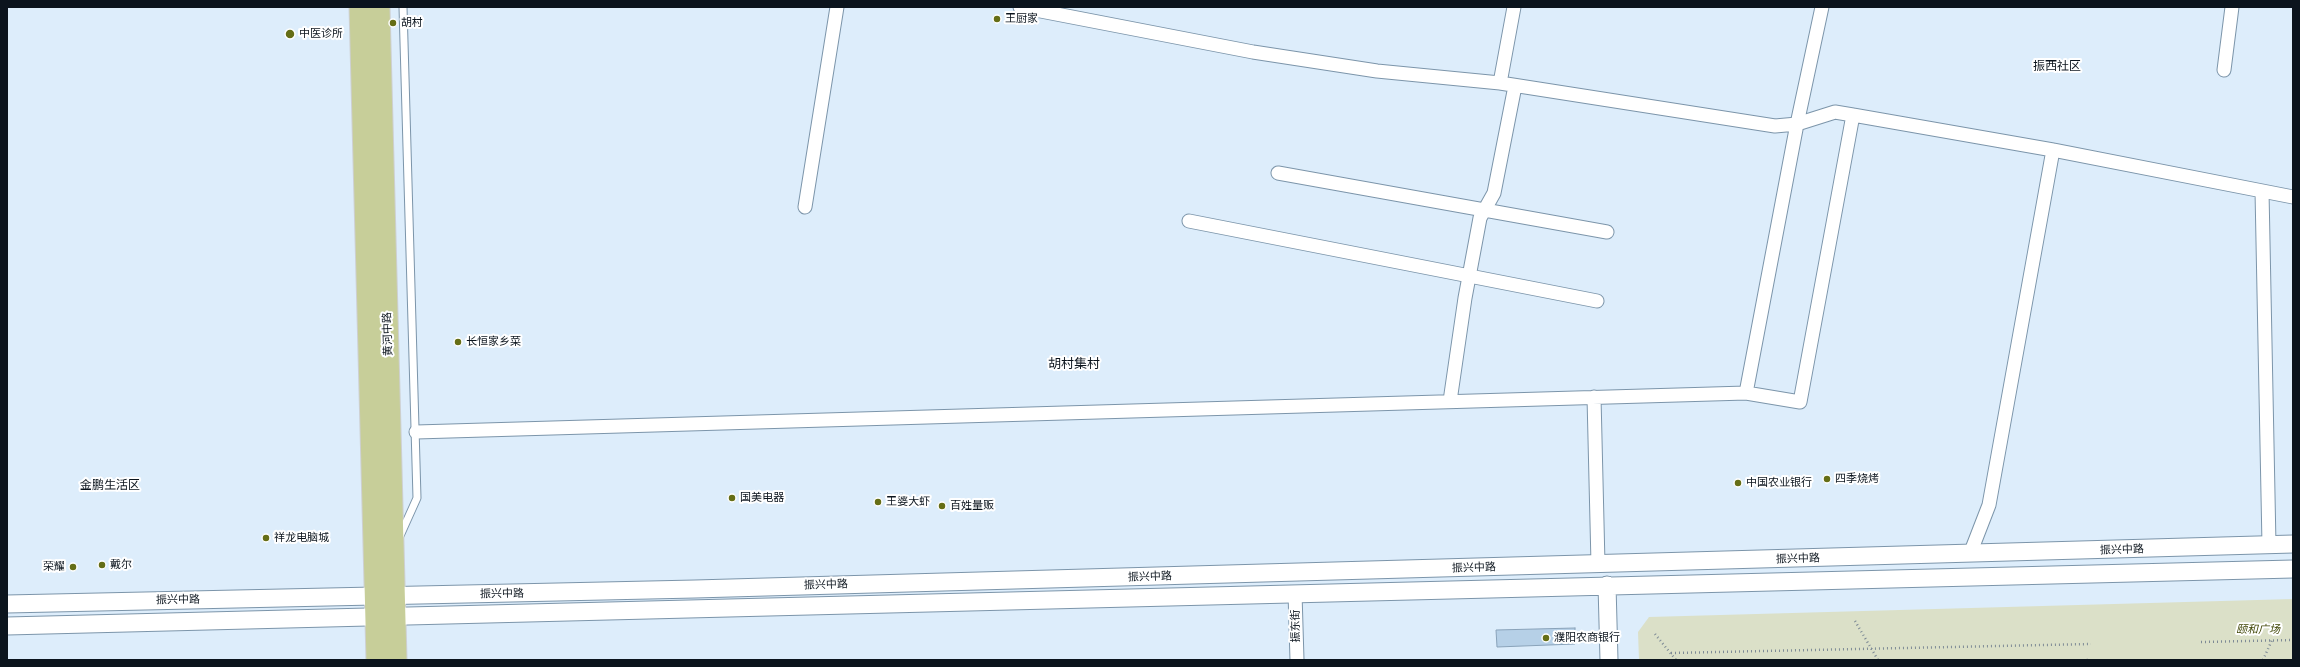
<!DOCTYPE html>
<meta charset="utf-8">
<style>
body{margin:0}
#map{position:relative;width:2300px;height:667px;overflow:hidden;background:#ddedfb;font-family:Bitter,serif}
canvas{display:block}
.frame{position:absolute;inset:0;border:8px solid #0b141d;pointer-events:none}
</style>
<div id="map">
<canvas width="2300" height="667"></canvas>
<div class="frame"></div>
</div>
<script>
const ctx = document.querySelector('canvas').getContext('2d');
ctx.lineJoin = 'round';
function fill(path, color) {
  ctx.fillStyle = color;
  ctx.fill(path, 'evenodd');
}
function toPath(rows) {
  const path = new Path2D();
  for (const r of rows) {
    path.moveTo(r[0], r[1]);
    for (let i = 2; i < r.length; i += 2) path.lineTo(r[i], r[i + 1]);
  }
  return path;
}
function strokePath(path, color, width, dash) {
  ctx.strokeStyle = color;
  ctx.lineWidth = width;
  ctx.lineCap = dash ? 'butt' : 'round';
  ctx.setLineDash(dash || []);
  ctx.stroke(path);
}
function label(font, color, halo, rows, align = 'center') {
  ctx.font = font + ' Bitter,"Noto Sans SC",serif';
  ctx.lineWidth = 4;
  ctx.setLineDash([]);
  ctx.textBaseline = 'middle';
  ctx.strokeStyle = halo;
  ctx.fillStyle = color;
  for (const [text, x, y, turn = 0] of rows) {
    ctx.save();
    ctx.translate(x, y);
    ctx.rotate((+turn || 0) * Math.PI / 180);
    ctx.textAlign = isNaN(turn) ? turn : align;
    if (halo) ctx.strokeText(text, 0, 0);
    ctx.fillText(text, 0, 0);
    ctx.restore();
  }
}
fill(toPath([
 [2293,599,2293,660,1639,660,1638,632,1649,617]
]), '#dbe0c8');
const building = toPath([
 [1575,628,1575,644,1497,647,1496,630,1575,628]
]);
fill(building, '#b6d0e7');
strokePath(building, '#89a2b9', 1);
const service = toPath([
 [399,538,417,498,403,7]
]);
const minor = toPath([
 [1020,7,1253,52,1377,71,1500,83,1775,126,1797,124,1835,112,1853,115,2053,150,2293,197],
 [2224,70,2232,7],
 [1500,83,1514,7],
 [1278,173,1607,232],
 [2262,191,2269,545],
 [805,207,837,7],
 [1189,221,1597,301],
 [1746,393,1797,124,1822,7],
 [1594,397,1598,564],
 [1450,401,1465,298,1480,218,1494,193,1515,86],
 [416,432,1746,393,1800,402,1853,115],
 [1970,554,1989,505,2053,150],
 [1295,593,1297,660]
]);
const tertiary = toPath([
 [1607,585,1609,660],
 [7,604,695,589,2293,544],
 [7,626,2293,569]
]);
const primary = toPath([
 [360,7,377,660],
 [379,7,396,660]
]);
strokePath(service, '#7c95aa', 9);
strokePath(minor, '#7c95aa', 15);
strokePath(tertiary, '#7c95aa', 19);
strokePath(primary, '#ced0d2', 23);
strokePath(toPath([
 [1855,621,1878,660],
 [1655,634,1676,660],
 [2201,642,2293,640],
 [1671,653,2091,644],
 [2087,660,2089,659],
 [2263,660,2272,640]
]), '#7d8a95', 2.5, [1, 3]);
strokePath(service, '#fff', 7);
strokePath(minor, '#fff', 13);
strokePath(tertiary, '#fff', 17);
strokePath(primary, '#c7ce99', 21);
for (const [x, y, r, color] of [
 [997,19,4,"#656e16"],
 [393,23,4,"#656e16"],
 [290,34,5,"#656e16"],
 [458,342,4,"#656e16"],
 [1827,479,4,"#656e16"],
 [1738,483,4,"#656e16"],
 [732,498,4,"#656e16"],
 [878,502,4,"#656e16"],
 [942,506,4,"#656e16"],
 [266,538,4,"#656e16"],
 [102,565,4,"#656e16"],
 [73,567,4,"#656e16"],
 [1546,638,4,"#656e16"]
]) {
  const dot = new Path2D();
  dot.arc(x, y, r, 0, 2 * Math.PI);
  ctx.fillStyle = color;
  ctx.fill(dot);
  strokePath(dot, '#fff', 1.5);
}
label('11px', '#0b141d', '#fff', [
 ["王厨家",1005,19],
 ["胡村",401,23],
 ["中医诊所",299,34],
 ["长恒家乡菜",466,342],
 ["四季烧烤",1835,479],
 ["中国农业银行",1746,483],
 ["国美电器",740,498],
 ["王婆大虾",886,502],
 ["百姓量贩",950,506],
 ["祥龙电脑城",274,538],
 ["戴尔",110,565],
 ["荣耀",65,567,"right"],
 ["濮阳农商银行",1554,638]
], 'left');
label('11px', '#0b141d', '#fff', [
 ["黄河中路",388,334,-92],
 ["振兴中路",2122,550,-2],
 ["振兴中路",1798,559,-2],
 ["振兴中路",1474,568,-2],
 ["振兴中路",1150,577,-2],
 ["振兴中路",826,585,-2],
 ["振兴中路",502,594,-1],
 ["振兴中路",178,600,-1],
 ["振东街",1296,626,-91]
]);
label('italic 11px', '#3e4403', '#fff', [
 ["颐和广场",2258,630]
]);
label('12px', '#0b141d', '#fff', [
 ["振西社区",2057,67],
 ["金鹏生活区",110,486]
]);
label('13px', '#0b141d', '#fff', [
 ["胡村集村",1074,364]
]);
</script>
